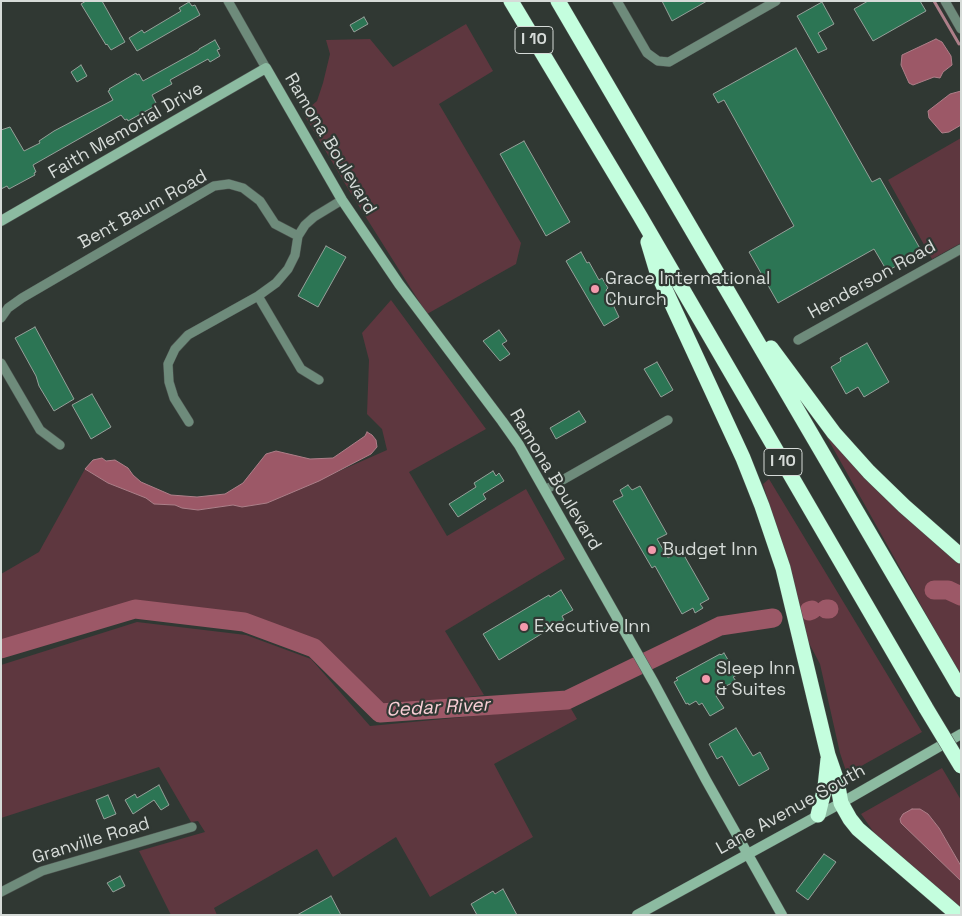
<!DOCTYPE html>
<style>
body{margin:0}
#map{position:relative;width:962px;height:916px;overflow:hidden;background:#303833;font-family:"Space Grotesk",sans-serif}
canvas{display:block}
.frame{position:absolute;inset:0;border:2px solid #d6dbd8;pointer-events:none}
</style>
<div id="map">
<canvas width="962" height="916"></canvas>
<div class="frame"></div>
</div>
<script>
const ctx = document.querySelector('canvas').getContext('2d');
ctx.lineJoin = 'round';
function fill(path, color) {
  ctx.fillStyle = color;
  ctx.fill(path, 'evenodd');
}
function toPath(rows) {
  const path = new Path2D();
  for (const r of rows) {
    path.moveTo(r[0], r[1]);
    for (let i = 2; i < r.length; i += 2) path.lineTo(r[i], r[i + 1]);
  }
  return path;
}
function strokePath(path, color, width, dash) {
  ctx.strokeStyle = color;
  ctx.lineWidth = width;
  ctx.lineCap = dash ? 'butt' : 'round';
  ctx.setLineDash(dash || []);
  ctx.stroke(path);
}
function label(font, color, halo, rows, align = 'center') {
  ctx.font = font + ' "Space Grotesk",sans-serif';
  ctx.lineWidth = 4.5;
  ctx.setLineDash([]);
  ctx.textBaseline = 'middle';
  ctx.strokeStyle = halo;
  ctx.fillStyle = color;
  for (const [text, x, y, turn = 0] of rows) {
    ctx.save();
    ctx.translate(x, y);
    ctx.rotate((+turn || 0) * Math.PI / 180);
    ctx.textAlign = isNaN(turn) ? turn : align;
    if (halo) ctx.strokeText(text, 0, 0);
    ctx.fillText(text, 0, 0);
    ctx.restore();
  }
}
fill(toPath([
 [466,24,493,71,439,104,521,243,516,264,427,314,350,192,303,113,317,101,323,83,330,54,326,40,370,39,393,67],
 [961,138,961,243,932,259,888,180],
 [391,300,486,429,409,472,447,536,526,489,565,559,445,631,484,695,384,707,317,643,246,617,134,602,1,643,1,574,39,552,85,469,108,483,146,498,154,504,175,505,182,508,198,510,233,505,242,507,267,503,387,450,382,429,367,414,369,360,362,333],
 [819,423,961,563,961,676,923,609],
 [769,479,922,732,847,774,840,753,820,664,802,630,777,530,763,484],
 [137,622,246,635,311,659,370,726,570,707,577,719,494,764,533,837,430,897,396,837,333,877,317,849,214,908,217,915,171,915,139,851,205,832,198,821,191,822,159,767,1,818,1,665],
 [942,768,961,800,961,866,939,828,928,814,903,814,900,819,901,823,961,881,961,911,875,834,861,814]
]), '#5e373f');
const water = toPath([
 [936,39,942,42,951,56,952,65,943,72,940,78,934,77,913,85,909,83,901,65,902,55,936,39],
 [961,91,961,125,949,132,942,133,929,118,928,111,950,94,961,91],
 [367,432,372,435,376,440,377,447,371,454,319,481,267,503,242,507,233,505,198,510,182,508,175,505,154,504,146,498,108,483,85,469,93,460,102,458,106,461,115,460,128,468,133,475,141,482,171,495,197,497,225,494,243,483,266,454,276,451,310,459,333,458,365,436,367,432],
 [912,809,920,809,928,814,939,828,961,866,961,881,901,823,900,819,903,814,912,809]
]);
fill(water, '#9c5867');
strokePath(water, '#ad7f89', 1);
strokePath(toPath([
 [934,1,959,44]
]), '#ad7f89', 3);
strokePath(toPath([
 [934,590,948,590,961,596],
 [826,609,829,609],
 [809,611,812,610],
 [1,649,135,609,244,622,314,648,380,713,567,700,720,626,773,618]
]), '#9c5867', 19);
const building = toPath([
 [86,1,102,1,125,42,111,50,107,44,106,45,81,4,86,1],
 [662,1,707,1,672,21,662,1],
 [868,1,920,1,926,11,873,41,854,9,868,1],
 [189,2,192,6,195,5,200,15,137,51,129,38,142,30,144,33,181,11,179,8,189,2],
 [822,2,834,24,818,33,827,49,818,53,797,16,822,2],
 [364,17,368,24,354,32,350,25,364,17],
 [215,40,220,49,217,50,220,56,210,62,208,59,170,80,172,84,152,95,156,103,154,104,155,106,128,121,127,119,125,120,121,115,33,165,36,172,34,173,35,175,9,189,7,186,1,189,1,130,10,127,24,151,40,143,39,141,54,131,113,100,108,91,110,90,109,89,136,73,137,75,139,74,143,81,199,50,199,49,215,40],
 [796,48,872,182,880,178,922,252,887,271,874,249,778,303,749,252,794,226,724,100,718,103,713,94,796,48],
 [81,65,87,76,77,82,71,72,81,65],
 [524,141,570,222,546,236,500,154,524,141],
 [326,246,346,257,318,307,298,296,326,246],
 [581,252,587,263,589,262,599,280,602,278,608,288,606,290,619,317,604,326,566,261,581,252],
 [35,327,74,399,54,411,39,386,36,376,15,338,35,327],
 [499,330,507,341,502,344,510,354,500,361,483,341,499,330],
 [867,343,889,382,864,397,858,387,846,394,831,367,841,361,840,358,867,343],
 [657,362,673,390,661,397,644,369,657,362],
 [92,394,111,427,91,439,72,405,92,394],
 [579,411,586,422,556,439,550,428,579,411],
 [493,471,496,476,499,473,504,481,483,494,486,499,458,517,449,504,476,487,474,483,493,471],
 [628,485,632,490,640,486,667,534,657,539,668,558,681,550,709,599,700,604,703,608,695,613,693,608,682,614,655,566,652,568,613,501,623,496,620,490,628,485],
 [561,590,573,610,562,616,564,620,499,660,483,634,549,595,550,597,561,590],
 [724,653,737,675,733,677,736,681,720,689,722,692,716,696,724,708,710,716,702,703,699,705,696,701,689,705,688,703,686,704,674,682,678,680,676,678,720,654,721,655,724,653],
 [736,728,753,756,760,752,769,769,739,786,722,756,717,759,709,744,736,728],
 [159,785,169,805,161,810,154,800,133,814,125,800,135,794,137,798,159,785],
 [108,795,116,814,104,819,96,800,108,795],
 [824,854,836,862,808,900,796,891,824,854],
 [120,876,125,886,113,892,107,883,120,876],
 [503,889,517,915,477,915,471,904,493,891,495,894,503,889],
 [331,896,341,915,297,915,331,896]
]);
fill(building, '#2c7554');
strokePath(building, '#96a09a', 1);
const street = toPath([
 [228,1,266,68],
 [617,1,647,53,658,61,669,62,776,1],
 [945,1,961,29],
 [258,296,301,369,319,380],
 [1,318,8,308,22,298,214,186,229,184,243,188,260,201,275,224,298,236],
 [798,340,961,249],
 [1,363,40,430,60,445],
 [189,422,174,398,169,382,168,364,175,349,188,335,258,296,276,283,288,269,295,255,298,236,305,225,314,217,342,200],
 [545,490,668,420],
 [1,892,42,871,192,827]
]);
const secondary = toPath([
 [1,221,266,68,342,200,399,284,502,421,519,445,654,683,706,780,782,915],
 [637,915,841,803,961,734]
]);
const highway = toPath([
 [511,1,640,216,926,708],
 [558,1,961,690],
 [648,242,657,272,743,458,762,506,783,568,828,755,837,781,841,803,850,819,858,829,958,915],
 [771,348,834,433,869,472,904,506,961,556],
 [818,815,825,787,828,759]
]);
strokePath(street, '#4e5551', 10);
strokePath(secondary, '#4e5551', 11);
strokePath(highway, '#4e5551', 16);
strokePath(street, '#6e8b7b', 9);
strokePath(secondary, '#8cbba1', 10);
strokePath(highway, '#c4fede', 15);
const highwayBridge = toPath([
 [926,708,961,766]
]);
strokePath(highwayBridge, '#4e5551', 16, []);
strokePath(highwayBridge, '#c4fede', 15);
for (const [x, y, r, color] of [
 [595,289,5,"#f39aac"],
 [652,550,5,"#f39aac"],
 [524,627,5,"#f39aac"],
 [706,679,5,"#f39aac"]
]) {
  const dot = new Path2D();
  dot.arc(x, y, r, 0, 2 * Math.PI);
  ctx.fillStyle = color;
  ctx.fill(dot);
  strokePath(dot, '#303833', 2);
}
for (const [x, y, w] of [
 [534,40,38],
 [783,462,38]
]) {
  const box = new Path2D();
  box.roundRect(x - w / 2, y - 13.5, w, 27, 4);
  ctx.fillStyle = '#303833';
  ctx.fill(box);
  strokePath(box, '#d6dbd8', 1);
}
label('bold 16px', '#d6dbd8', null, [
 ["I 10",534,40],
 ["I 10",783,462]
]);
label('18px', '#d6dbd8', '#303833', [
 ["Faith Memorial Drive",126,131,-30],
 ["Ramona Boulevard",330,144,59],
 ["Bent Baum Road",143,210,-29],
 ["Henderson Road",872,280,-29],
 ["Ramona Boulevard",555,480,59],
 ["Lane Avenue South",791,810,-29],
 ["Granville Road",91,841,-17]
]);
label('18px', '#d6dbd8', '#303833', [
 ["Grace International",605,279],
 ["Church",605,300],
 ["Budget Inn",662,550],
 ["Executive Inn",534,627],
 ["Sleep Inn",716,669],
 ["& Suites",716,690]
], 'left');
label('italic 19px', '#f9cfd6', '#303833', [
 ["Cedar River",438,708,-3]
]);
</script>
